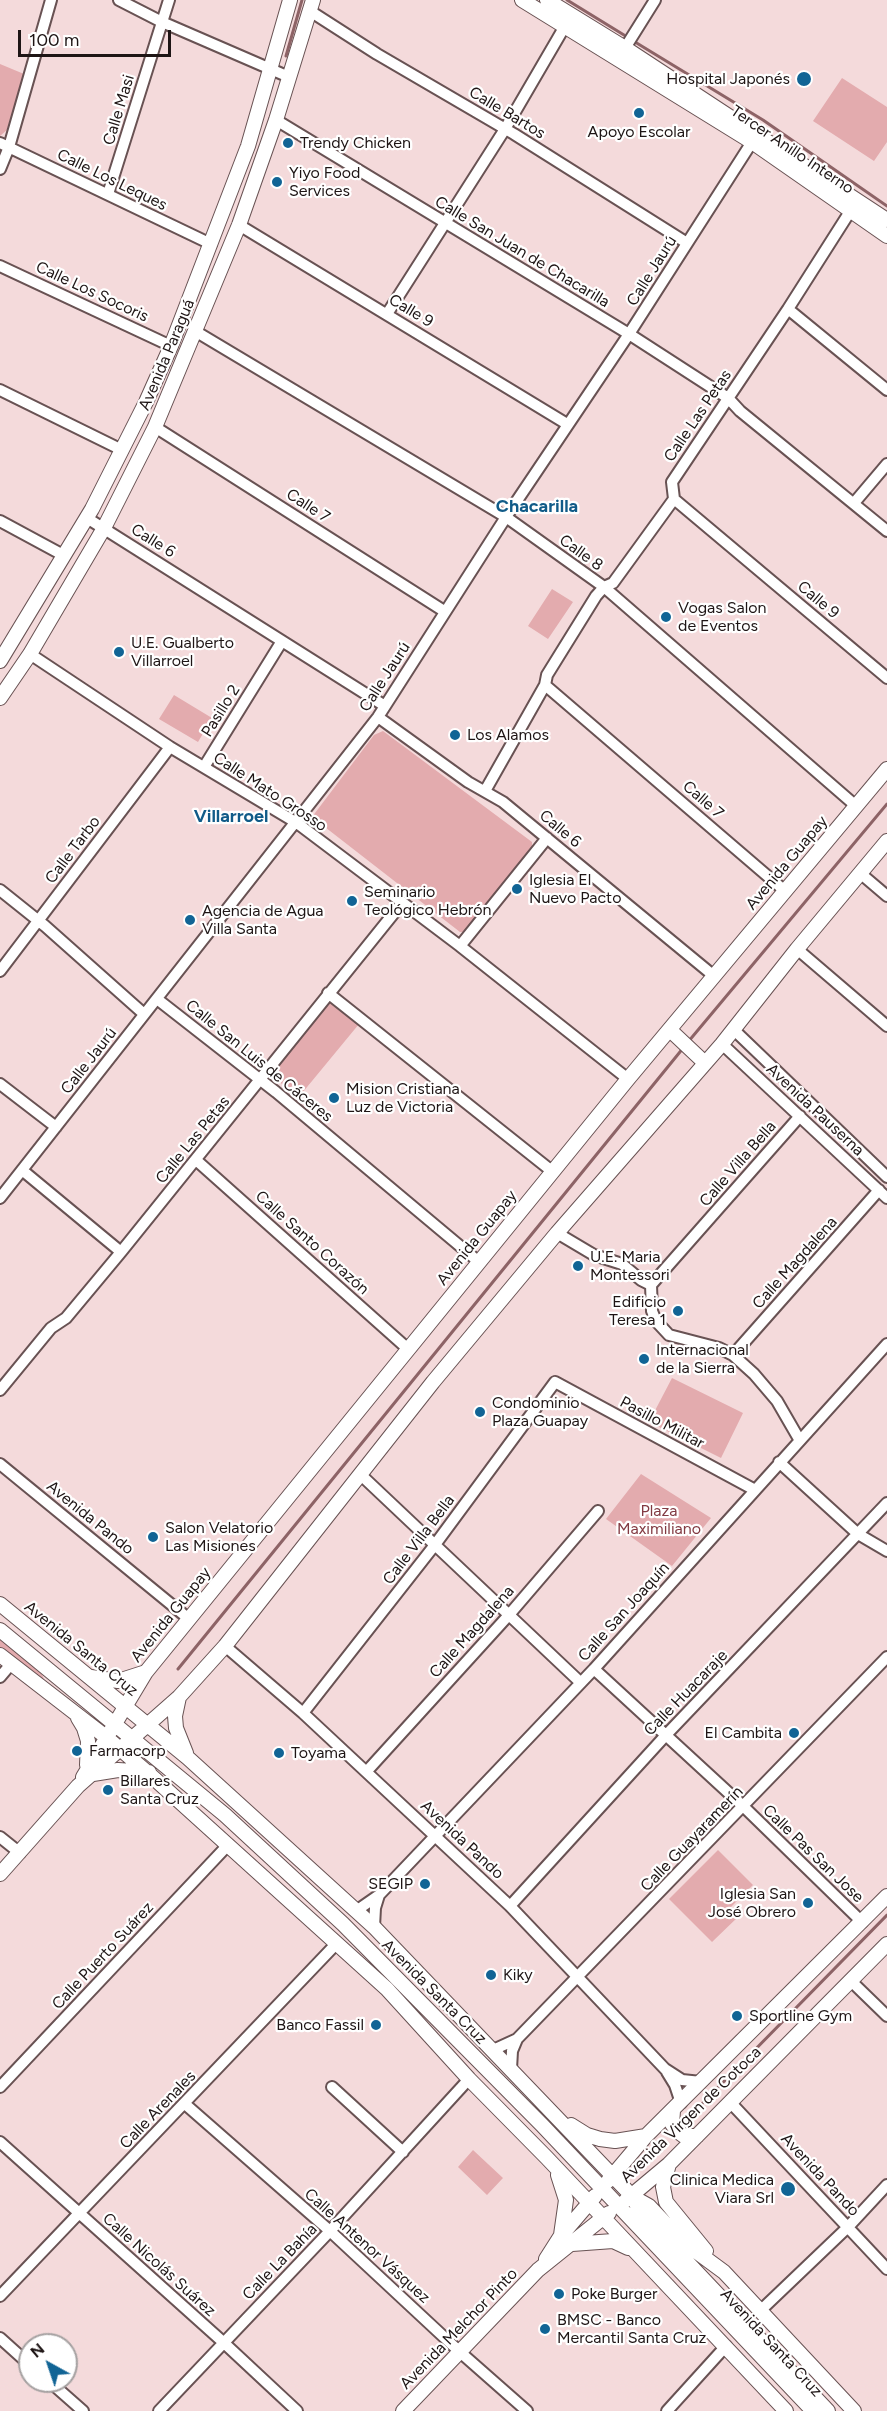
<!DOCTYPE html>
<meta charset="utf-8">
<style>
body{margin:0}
#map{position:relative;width:887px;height:2411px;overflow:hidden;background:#f4dadb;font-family:Figtree,sans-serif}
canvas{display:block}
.north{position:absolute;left:18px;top:2333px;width:60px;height:60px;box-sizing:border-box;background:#fff;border:2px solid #a5a1a1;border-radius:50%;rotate:320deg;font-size:16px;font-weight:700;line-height:24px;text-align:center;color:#1e1515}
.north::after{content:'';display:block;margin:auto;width:21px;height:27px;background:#116495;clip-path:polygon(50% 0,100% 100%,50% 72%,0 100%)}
.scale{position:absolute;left:18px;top:30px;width:153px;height:27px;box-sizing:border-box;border:3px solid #1e1515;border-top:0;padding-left:8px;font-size:18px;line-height:21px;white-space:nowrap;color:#1e1515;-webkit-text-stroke:4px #fff;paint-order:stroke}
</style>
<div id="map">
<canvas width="887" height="2411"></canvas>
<div class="north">N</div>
<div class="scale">100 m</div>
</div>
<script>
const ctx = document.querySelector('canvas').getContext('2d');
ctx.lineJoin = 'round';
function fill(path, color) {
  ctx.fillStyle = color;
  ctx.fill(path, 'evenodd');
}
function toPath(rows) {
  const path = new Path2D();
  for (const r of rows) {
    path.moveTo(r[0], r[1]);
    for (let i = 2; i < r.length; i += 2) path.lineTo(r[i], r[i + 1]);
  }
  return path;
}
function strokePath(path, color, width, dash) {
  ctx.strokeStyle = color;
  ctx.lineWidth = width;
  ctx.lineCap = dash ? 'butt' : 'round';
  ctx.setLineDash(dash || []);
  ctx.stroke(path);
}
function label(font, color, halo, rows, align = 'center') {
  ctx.font = font + ' Figtree,sans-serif';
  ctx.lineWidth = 4.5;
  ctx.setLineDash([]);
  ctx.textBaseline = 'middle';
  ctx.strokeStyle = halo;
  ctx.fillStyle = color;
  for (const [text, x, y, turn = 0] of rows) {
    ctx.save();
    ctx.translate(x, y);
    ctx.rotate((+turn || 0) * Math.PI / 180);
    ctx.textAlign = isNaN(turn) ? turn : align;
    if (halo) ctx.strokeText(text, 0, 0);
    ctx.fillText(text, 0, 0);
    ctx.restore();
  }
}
fill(toPath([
 [0,64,24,74,7,130,0,136],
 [842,78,887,107,887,142,874,161,813,121],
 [552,589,573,602,548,639,528,626],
 [174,695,212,718,198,742,159,719],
 [383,731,532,842,532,847,466,932,460,932,312,817,374,735],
 [329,1003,333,1004,359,1024,298,1098,274,1077,274,1069,324,1005],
 [672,1378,743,1413,721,1458,649,1422],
 [641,1474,711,1518,672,1566,606,1519],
 [0,1637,40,1669,46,1685,0,1648],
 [718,1850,753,1885,731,1907,739,1916,712,1942,669,1899],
 [473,2150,503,2178,487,2195,458,2167]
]), '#e3abae');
strokePath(toPath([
 [567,0,624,35],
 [635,42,763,120,887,206],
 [286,56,302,0],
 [688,1042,887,804],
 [178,1669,684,1047],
 [690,2116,887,1915]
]), '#8d6366', 3);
const minor = toPath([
 [119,0,162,22,289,77],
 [310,11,377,54,514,134,687,243],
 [625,48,655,0],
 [276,120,629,334,728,398,740,411,887,531],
 [0,143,211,244],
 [0,169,9,147,51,0],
 [108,194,169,0],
 [239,225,567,424],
 [0,266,171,346],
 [788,309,887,390],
 [387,314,505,129,565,26],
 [195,331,506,517,604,587,856,806],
 [0,390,122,450],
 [155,427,444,611],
 [674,499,887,678],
 [854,503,887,464],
 [87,518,385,706],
 [0,521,63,555],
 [30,654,170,747,297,823,460,946,628,1079],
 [545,685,785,891],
 [378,717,468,782,503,802,714,976],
 [204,767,282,641],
 [485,791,545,685,547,675,596,596,604,587,613,583,674,499,672,482,788,309,851,210],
 [860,873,887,896],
 [0,890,45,926,144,1014],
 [460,946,547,838],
 [797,949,887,1026],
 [0,971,170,747],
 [328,993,553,1172],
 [157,999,276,1092,479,1262],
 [733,1029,887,1177],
 [722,1044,887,1198],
 [0,1084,56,1127],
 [196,1160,408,1349],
 [22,1170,121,1252],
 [0,1198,378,717,506,517,629,334,752,142],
 [557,1233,594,1255,622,1264,641,1280,651,1285,652,1311,656,1321,669,1335,719,1348,733,1355,754,1374,777,1401,799,1439],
 [651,1285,800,1116],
 [733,1355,879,1190],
 [0,1390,51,1328,66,1318,121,1252,402,903],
 [779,1462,858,1534,887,1551],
 [0,1464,189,1619],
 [361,1475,580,1682],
 [225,1646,303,1713,510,1906,665,2069,682,2080,701,2082],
 [594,1669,744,1807,862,1922],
 [0,1677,11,1664],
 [303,1713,434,1546,555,1382,755,1490],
 [367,1771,508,1616,598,1511],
 [0,1837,20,1853],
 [510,1906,666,1735,887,1503],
 [356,1911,379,1895,594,1669,887,1344],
 [374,1927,375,1908,379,1895],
 [851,1981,887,2016],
 [493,2050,517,2039,887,1657],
 [511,2069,512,2051,517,2039],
 [667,2072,675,2085,681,2103],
 [0,2087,228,1845],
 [332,2087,403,2152],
 [730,2102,887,2269],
 [185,2104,330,2231,460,2352,527,2411],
 [0,2142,223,2342,297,2411],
 [0,2296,337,1943],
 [760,2311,848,2227,887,2185],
 [0,2338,30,2365],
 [49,2381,83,2411],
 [159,2411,330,2231,469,2079],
 [667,2411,726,2346]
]);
const major = toPath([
 [522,0,752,142,887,236],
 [547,0,625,48,887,220],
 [0,661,92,509,146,402,171,346,248,146,290,0],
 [0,698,30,654,104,528,155,427,239,225,276,120,313,0],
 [670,1030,705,1063],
 [0,1604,188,1758,374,1927,632,2196,641,2213,828,2411],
 [0,1630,225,1815,343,1924,542,2125,813,2411],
 [0,1655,106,1737,147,1772,387,1989,469,2079,547,2158,786,2411],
 [91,1677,118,1681,146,1672],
 [179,1697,175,1716,176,1728,186,1753],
 [78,1718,84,1728,88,1741,87,1765],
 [93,1774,118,1770,149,1772],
 [83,1777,146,1672,628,1079,887,769],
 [0,1874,78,1786,179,1697,225,1646,433,1382,557,1233,722,1044,797,949,887,841],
 [673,2111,672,2124,677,2131,684,2136,697,2136],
 [571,2125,587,2135,600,2139,615,2141,646,2136],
 [669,2164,663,2187,666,2202,706,2251],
 [558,2175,566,2200,561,2235],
 [608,2181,646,2136,887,1896],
 [633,2197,649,2206,682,2241,724,2272,854,2411],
 [626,2200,669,2164,887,1944],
 [572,2244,613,2241,628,2248],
 [546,2259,560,2237,595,2196],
 [403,2411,538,2270,609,2213]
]);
strokePath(minor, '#685253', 14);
strokePath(major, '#685253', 16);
strokePath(minor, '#fff', 10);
strokePath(major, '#fff', 14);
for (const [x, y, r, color] of [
 [804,79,8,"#116495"],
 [639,113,6,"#116495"],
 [288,143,6,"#116495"],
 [277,182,6,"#116495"],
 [666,617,6,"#116495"],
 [119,652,6,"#116495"],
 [455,735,6,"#116495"],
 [517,889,6,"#116495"],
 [352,901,6,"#116495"],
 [190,920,6,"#116495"],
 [334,1098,6,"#116495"],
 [578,1266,6,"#116495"],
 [678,1311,6,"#116495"],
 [644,1359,6,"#116495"],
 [480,1412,6,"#116495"],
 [153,1537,6,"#116495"],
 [794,1733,6,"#116495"],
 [77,1751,6,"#116495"],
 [279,1753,6,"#116495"],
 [108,1790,6,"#116495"],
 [425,1884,6,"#116495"],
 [808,1903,6,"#116495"],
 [491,1975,6,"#116495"],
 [737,2016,6,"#116495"],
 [376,2025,6,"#116495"],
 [788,2189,8,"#116495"],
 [559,2294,6,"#116495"],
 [545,2329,6,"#116495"]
]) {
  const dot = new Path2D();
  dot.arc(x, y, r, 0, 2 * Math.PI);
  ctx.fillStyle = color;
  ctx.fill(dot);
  strokePath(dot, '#fff', 2);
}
label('16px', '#1e1515', '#fff', [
 ["Hospital Japonés",790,79,"right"],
 ["Apoyo Escolar",639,132,"center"],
 ["Trendy Chicken",300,143],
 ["Yiyo Food",289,173],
 ["Services",289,191],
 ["Vogas Salon",678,608],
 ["de Eventos",678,626],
 ["U.E. Gualberto",131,643],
 ["Villarroel",131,661],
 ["Los Alamos",467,735],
 ["Iglesia El",529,880],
 ["Nuevo Pacto",529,898],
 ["Seminario",364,892],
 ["Teológico Hebrón",364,910],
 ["Agencia de Agua",202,911],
 ["Villa Santa",202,929],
 ["Mision Cristiana",346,1089],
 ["Luz de Victoria",346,1107],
 ["U.E. Maria",590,1257],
 ["Montessori",590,1275],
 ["Edificio",666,1302,"right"],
 ["Teresa 1",666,1320,"right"],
 ["Internacional",656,1350],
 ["de la Sierra",656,1368],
 ["Condominio",492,1403],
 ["Plaza Guapay",492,1421],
 ["Salon Velatorio",165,1528],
 ["Las Misiones",165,1546],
 ["El Cambita",782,1733,"right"],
 ["Farmacorp",89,1751],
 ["Toyama",291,1753],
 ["Billares",120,1781],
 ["Santa Cruz",120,1799],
 ["SEGIP",413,1884,"right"],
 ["Iglesia San",796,1894,"right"],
 ["José Obrero",796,1912,"right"],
 ["Kiky",503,1975],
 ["Sportline Gym",749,2016],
 ["Banco Fassil",364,2025,"right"],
 ["Clinica Medica",774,2180,"right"],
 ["Viara Srl",774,2198,"right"],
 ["Poke Burger",571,2294],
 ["BMSC - Banco",557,2320],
 ["Mercantil Santa Cruz",557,2338]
], 'left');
label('16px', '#1e1515', '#fff', [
 ["Calle Masi",119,110,-73],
 ["Calle Bartos",507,113,31],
 ["Tercer Anillo Interno",792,150,34],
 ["Calle Los Leques",112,180,26],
 ["Calle San Juan de Chacarilla",522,252,31],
 ["Calle Jaurú",652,271,-58],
 ["Calle Los Socoris",92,292,25],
 ["Calle 9",411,311,31],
 ["Avenida Paraguá",167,355,-67],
 ["Calle Las Petas",698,416,-56],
 ["Calle 7",308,506,33],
 ["Calle 6",153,541,32],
 ["Calle 8",581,553,36],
 ["Calle 9",818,600,40],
 ["Calle Jaurú",385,677,-57],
 ["Pasillo 2",221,711,-58],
 ["Calle Mato Grosso",270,792,33],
 ["Calle 7",703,800,41],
 ["Calle 6",560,829,40],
 ["Calle Tarbo",73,850,-53],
 ["Avenida Guapay",787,863,-50],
 ["Calle Jaurú",89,1061,-52],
 ["Calle San Luis de Cáceres",259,1061,39],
 ["Avenida Pauserna",815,1110,43],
 ["Calle Las Petas",193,1140,-51],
 ["Calle Villa Bella",738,1164,-49],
 ["Avenida Guapay",477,1238,-51],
 ["Calle Santo Corazón",312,1243,42],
 ["Calle Magdalena",795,1263,-48],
 ["Pasillo Militar",662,1423,28],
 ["Avenida Pando",90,1518,39],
 ["Calle Villa Bella",419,1540,-53],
 ["Calle San Joaquín",624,1612,-48],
 ["Avenida Guapay",171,1615,-51],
 ["Calle Magdalena",472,1632,-48],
 ["Avenida Santa Cruz",81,1649,39],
 ["Calle Huacaraje",686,1693,-46],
 ["Calle Guayaramerín",692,1839,-46],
 ["Avenida Pando",462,1840,43],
 ["Calle Pas San Jose",813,1854,44],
 ["Calle Puerto Suárez",103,1956,-47],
 ["Avenida Santa Cruz",434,1992,45],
 ["Calle Arenales",158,2110,-46],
 ["Avenida Virgen de Cotoca",691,2115,-44],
 ["Avenida Pando",820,2175,47],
 ["Calle Antenor Vásquez",367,2246,42],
 ["Calle La Bahía",280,2262,-46],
 ["Calle Nicolás Suárez",159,2265,42],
 ["Avenida Melchor Pinto",459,2329,-46],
 ["Avenida Santa Cruz",771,2343,47]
]);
label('16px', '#823a42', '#fff', [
 ["Plaza",659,1511],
 ["Maximiliano",659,1529]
]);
label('bold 18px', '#115b88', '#fff', [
 ["Chacarilla",537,507],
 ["Villarroel",231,817]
]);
</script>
